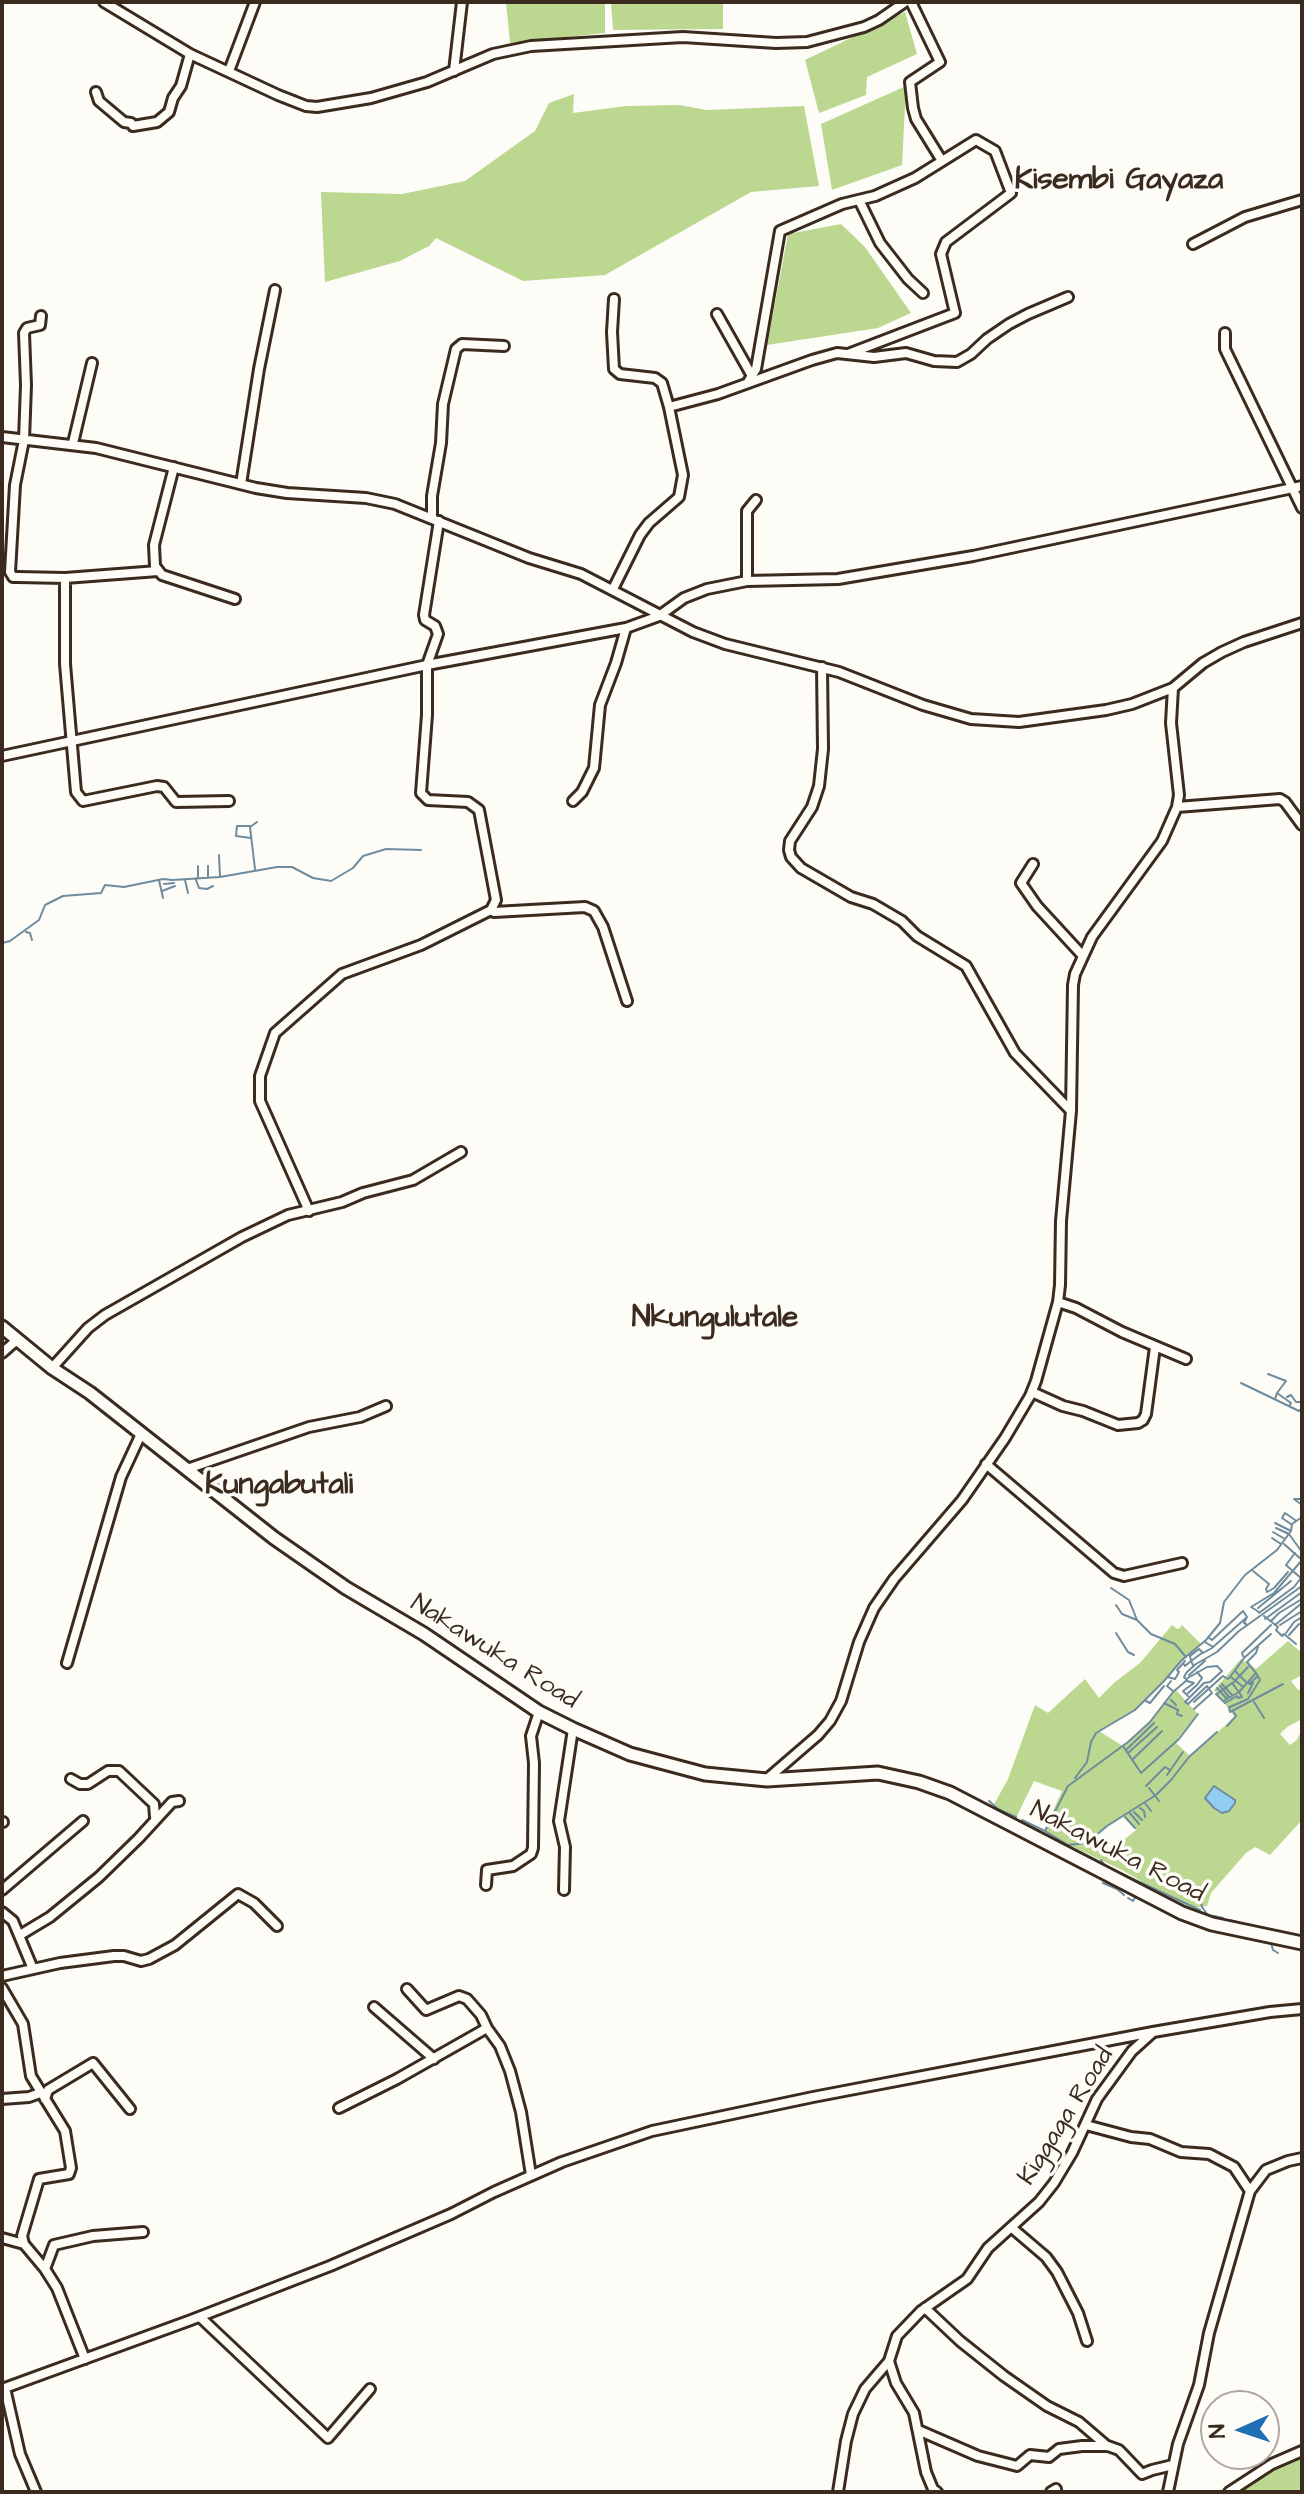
<!DOCTYPE html>
<style>
body{margin:0}
#map{position:relative;width:1304px;height:2494px;overflow:hidden;background:#fdfcf7;font-family:"Architects Daughter",sans-serif}
canvas{display:block}
.frame{position:absolute;inset:0;border:4px solid #3b2a1e;pointer-events:none}
.north{position:absolute;left:1200px;top:2390px;width:80px;height:80px;box-sizing:border-box;background:#fdfcf7;border:2px solid #afa8a0;border-radius:50%;rotate:267deg;font-size:22px;font-weight:700;line-height:32px;text-align:center;color:#3b2a1e}
.north::after{content:'';display:block;margin:auto;width:28px;height:36px;background:#1f6fb2;clip-path:polygon(50% 0,100% 100%,50% 72%,0 100%)}
</style>
<div id="map">
<canvas width="1304" height="2494"></canvas>
<div class="frame"></div>
<div class="north">N</div>
</div>
<script>
const ctx = document.querySelector('canvas').getContext('2d');
ctx.lineJoin = 'round';
function fill(path, color) {
  ctx.fillStyle = color;
  ctx.fill(path, 'evenodd');
}
function toPath(rows) {
  const path = new Path2D();
  for (const r of rows) {
    path.moveTo(r[0], r[1]);
    for (let i = 2; i < r.length; i += 2) path.lineTo(r[i], r[i + 1]);
  }
  return path;
}
function strokePath(path, color, width, dash) {
  ctx.strokeStyle = color;
  ctx.lineWidth = width;
  ctx.lineCap = dash ? 'butt' : 'round';
  ctx.setLineDash(dash || []);
  ctx.stroke(path);
}
function label(font, color, halo, rows, align = 'center') {
  ctx.font = font + ' "Architects Daughter",sans-serif';
  ctx.lineWidth = 7;
  ctx.setLineDash([]);
  ctx.textBaseline = 'middle';
  ctx.strokeStyle = halo;
  ctx.fillStyle = color;
  for (const [text, x, y, turn = 0] of rows) {
    ctx.save();
    ctx.translate(x, y);
    ctx.rotate((+turn || 0) * Math.PI / 180);
    ctx.textAlign = isNaN(turn) ? turn : align;
    if (halo) ctx.strokeText(text, 0, 0);
    ctx.fillText(text, 0, 0);
    ctx.restore();
  }
}
fill(toPath([
 [506,2,605,2,605,33,510,43],
 [611,2,723,2,723,29,613,30],
 [905,12,917,54,867,77,866,95,819,113,805,60],
 [906,86,902,165,832,190,821,124],
 [574,94,573,113,626,106,679,105,707,110,804,106,819,186,751,192,605,275,523,281,436,238,429,246,400,261,325,282,321,192,402,194,465,181,535,131,549,103],
 [841,224,865,247,911,313,878,328,767,345,788,234],
 [1172,1625,1177,1629,1180,1628,1182,1625,1201,1644,1181,1661,1164,1681,1135,1710,1099,1731,1123,1746,1150,1723,1175,1689,1198,1714,1175,1742,1190,1756,1235,1717,1214,1690,1241,1659,1256,1669,1288,1641,1302,1653,1302,1675,1291,1681,1298,1690,1302,1689,1302,1719,1287,1727,1280,1734,1290,1745,1297,1740,1302,1729,1302,1820,1270,1855,1255,1847,1246,1853,1211,1893,1207,1906,1199,1907,1190,1907,1164,1897,1142,1885,1141,1881,1122,1870,1043,1833,1062,1791,1034,1781,1015,1820,992,1808,1008,1779,1035,1705,1048,1713,1085,1679,1099,1698,1115,1682,1140,1663],
 [1125,1816,1136,1830,1105,1855,1090,1840,1107,1826],
 [1302,2455,1302,2492,1239,2492,1277,2467]
]), '#bcd890');
const water = toPath([
 [1214,1786,1235,1800,1235,1803,1229,1811,1222,1813,1214,1808,1205,1798,1214,1786]
]);
fill(water, '#92cef3');
strokePath(water, '#6f8c9e', 2);
strokePath(toPath([
 [250,826,237,826,236,836,251,838],
 [219,855,220,877],
 [208,866,208,877],
 [255,869,250,827,257,822],
 [198,877,198,866],
 [159,880,163,898],
 [185,880,188,893],
 [196,880,199,888,207,889,213,886],
 [164,884,174,883],
 [162,891,175,886],
 [26,932,30,933,32,940],
 [2,943,10,941,39,920,45,905,63,896,101,893,105,885,124,887,163,879,172,880,220,877,277,867,292,867,313,878,331,881,353,868,363,856,386,849,421,850],
 [1268,1374,1286,1381,1277,1393],
 [1241,1383,1299,1411,1302,1408],
 [1287,1397,1291,1395,1296,1402,1302,1402],
 [1275,1399,1277,1393,1291,1403,1290,1405],
 [1301,1492,1302,1493],
 [1302,1499,1294,1499,1302,1505],
 [1275,1523,1291,1531],
 [1291,1524,1282,1518,1285,1513,1295,1520],
 [1276,1528,1289,1534,1302,1552],
 [1273,1532,1285,1539],
 [1272,1538,1281,1544],
 [1284,1544,1302,1560],
 [1295,1553,1286,1565,1302,1579],
 [1253,1571,1269,1584,1266,1589,1267,1592,1274,1588,1288,1572],
 [1111,1588,1129,1600,1137,1620,1151,1634,1175,1644,1185,1656],
 [1116,1605,1122,1614,1137,1620],
 [1258,1608,1291,1581],
 [1259,1612,1251,1607,1274,1593,1302,1560],
 [1259,1613,1294,1587,1301,1578],
 [1264,1616,1278,1627,1276,1630,1282,1636,1284,1634,1296,1644],
 [1265,1619,1302,1592],
 [1271,1621,1279,1613,1302,1599],
 [1275,1625,1302,1603],
 [1280,1625,1302,1611],
 [1116,1633,1128,1652,1134,1655],
 [1286,1633,1294,1622,1302,1617],
 [1289,1635,1299,1624],
 [1209,1638,1212,1640,1243,1611,1247,1617,1244,1623,1246,1624],
 [1205,1642,1213,1647,1246,1618],
 [1244,1658,1242,1653,1271,1625],
 [1183,1663,1185,1666,1191,1661,1190,1656,1199,1649,1203,1653,1212,1648],
 [1193,1665,1191,1661,1202,1653],
 [1235,1671,1247,1683],
 [1189,1675,1205,1661],
 [1168,1677,1175,1679,1179,1672,1177,1670,1185,1661],
 [1231,1677,1242,1686],
 [1171,1681,1167,1686,1173,1691],
 [1187,1681,1194,1683,1183,1691,1188,1696],
 [1233,1683,1248,1667],
 [1222,1684,1232,1695],
 [1220,1686,1229,1697],
 [1217,1688,1227,1699],
 [1188,1693,1197,1685,1202,1678,1197,1672],
 [1248,1693,1253,1683,1249,1684,1257,1677],
 [1216,1694,1225,1703,1237,1696,1238,1698,1242,1697,1239,1692,1256,1673,1247,1662,1256,1653,1258,1647],
 [1217,1694,1232,1683,1239,1692,1225,1700],
 [1171,1700,1176,1705],
 [1146,1701,1150,1703,1164,1686],
 [1185,1702,1204,1683,1210,1682,1222,1671,1217,1666,1207,1667,1186,1679],
 [1185,1702,1188,1704,1207,1686,1212,1693,1194,1709],
 [1194,1702,1223,1676,1228,1679,1230,1677,1244,1658,1271,1634],
 [1254,1702,1264,1718],
 [1164,1703,1178,1710,1177,1714,1182,1716],
 [1229,1707,1230,1712,1283,1684],
 [1230,1707,1248,1699,1260,1680,1256,1673],
 [1227,1726,1236,1716,1233,1711],
 [1123,1746,1141,1773,1179,1739,1198,1714],
 [1126,1750,1154,1723],
 [1128,1753,1157,1727],
 [1132,1760,1162,1731],
 [1167,1775,1183,1752],
 [1075,1778,1087,1762,1091,1742,1096,1733,1135,1710,1164,1681,1181,1661,1206,1640,1220,1623,1224,1602,1245,1575,1277,1550,1291,1531,1292,1524,1302,1517],
 [1146,1786,1165,1767,1170,1770],
 [1149,1788,1159,1801],
 [989,1801,998,1809,1016,1817],
 [1145,1803,1151,1811],
 [1140,1808,1144,1811,1145,1817],
 [1129,1812,1139,1824],
 [1134,1812,1142,1820],
 [1125,1817,1135,1828],
 [1022,1820,1045,1831,1068,1786,1128,1742,1150,1722,1173,1692,1187,1680,1184,1677,1187,1672,1196,1664,1217,1652,1239,1631,1302,1586],
 [1045,1831,1068,1845,1087,1843,1107,1826,1156,1795,1171,1780,1189,1757,1217,1732],
 [1073,1849,1100,1862],
 [1101,1860,1105,1866,1200,1910],
 [1103,1883,1117,1889,1124,1895],
 [1198,1886,1202,1907,1207,1914],
 [1128,1898,1133,1901,1136,1896],
 [1214,1916,1223,1918],
 [1230,1920,1240,1923],
 [1247,1925,1302,1936],
 [1231,1934,1266,1942],
 [1271,1943,1273,1950,1278,1953]
]), '#6f8c9e', 2);
const street = toPath([
 [104,2,190,54,278,95,306,106,317,107,371,98,427,82,493,54,531,46,683,37,776,43,807,42,864,27,879,20,905,2],
 [911,2,940,62,910,82,913,108,916,119,942,161],
 [229,71,255,2],
 [454,71,462,2],
 [96,92,99,101,124,122,131,123,133,126,157,122,169,112,173,98,181,86,190,54],
 [859,200,880,243,908,279,923,293],
 [1193,244,1245,217,1302,200],
 [717,314,752,376],
 [41,316,40,325,27,328,24,333,26,385,24,440,15,485,10,572,13,577,18,577,65,578,65,664,76,792,83,801,157,786,164,787,176,802,229,801],
 [1225,333,1225,349,1302,508],
 [748,382,756,369,780,231,842,204,875,196,915,178,976,140,995,151,1011,193,946,242,941,254,955,313,848,354],
 [669,407,718,394,812,360,837,353,874,357,906,353,934,361,957,362,971,354,987,339,1009,324,1028,314,1068,297],
 [2,437,96,448,256,488,287,493,366,498,395,504,529,558,581,574,693,632,725,644,839,672,923,705,971,719,1019,722,1106,710,1132,704,1173,688,1203,663,1222,652,1244,642,1302,623],
 [73,443,92,363],
 [174,467,154,545,155,566,162,575,235,599],
 [241,484,259,369,275,290],
 [432,518,432,496,441,443,443,404,456,349,462,344,504,346],
 [65,578,158,571],
 [747,581,747,511,756,500],
 [613,589,640,535,649,523,679,497,683,475,669,407,662,383,655,378,620,374,614,369,612,332,614,299],
 [822,667,823,749,819,786,812,807,790,841,789,850,791,857,801,868,851,897,873,904,902,921,917,936,966,966,1015,1053,1071,1111],
 [2,756,427,665,626,628,659,616,684,598,707,589,747,581,838,579,973,556,1302,486],
 [573,801,582,792,594,768,600,705,616,663,626,628],
 [1177,807,1280,799,1285,802,1302,825],
 [1033,864,1021,883,1037,906,1083,956],
 [491,910,494,912,585,907,594,911,603,927,627,1001],
 [309,1211,260,1101,260,1076,275,1033,342,974,421,945,491,910,496,900,479,810,468,802,428,800,421,793,427,715,427,665,438,634,435,626,425,620,424,615,439,521],
 [1058,1302,1076,1308,1122,1332,1186,1359],
 [2,1353,18,1339],
 [52,1368,88,1328,105,1315,242,1237,288,1215,342,1202,363,1193,413,1180,461,1152],
 [1032,1392,1063,1406,1083,1411,1118,1425,1138,1423,1143,1420,1146,1414,1155,1347],
 [986,1464,1114,1573,1124,1576,1182,1563],
 [187,1469,309,1427,360,1417,386,1406],
 [67,1663,121,1477,141,1434],
 [71,1779,80,1784,88,1784,108,1771,119,1771,154,1804,155,1817],
 [767,1779,818,1735,830,1721,841,1701,859,1642,874,1608,894,1579,962,1500,1005,1438,1030,1396,1036,1381,1058,1302,1060,1285,1061,1221,1071,1111,1073,985,1075,974,1092,937,1162,841,1177,807,1179,795,1171,723,1173,688],
 [2,1822,3,1822],
 [486,1885,487,1870,513,1866,531,1854,533,1848,534,1763,531,1736,539,1712],
 [2,1890,83,1821],
 [564,1890,565,1847,559,1821,573,1729],
 [2,1912,13,1921,33,1969],
 [20,1935,50,1917,99,1877,139,1838,172,1802,179,1801],
 [2,1976,60,1963,114,1956,124,1956,141,1961,149,1959,175,1945,238,1894,254,1903,277,1926],
 [2,1988,23,2024,31,2076,65,2131,71,2168,69,2174,39,2179,22,2236,24,2244,2,2238],
 [407,1989,426,2010,459,1996,467,1999,481,2015,487,2028],
 [374,2007,434,2059],
 [2,2099,29,2097,40,2093],
 [45,2099,48,2090,93,2063,130,2109],
 [339,2108,397,2079,487,2028,500,2046,510,2071,521,2112,531,2175],
 [1086,2125,1131,2137,1150,2139,1181,2152,1209,2154,1234,2167,1250,2191],
 [1012,2228,1046,2257,1057,2272,1078,2313,1087,2341],
 [24,2244,45,2269,57,2288,85,2359],
 [45,2269,54,2245,93,2236,143,2232],
 [925,2308,960,2341,1004,2376,1047,2406,1079,2422,1107,2446],
 [200,2317,328,2438,370,2389],
 [889,2361,896,2383,914,2413,926,2472,933,2489,937,2492],
 [5,2388,20,2454,36,2492],
 [2,2389,191,2320,330,2266,451,2214,494,2192,562,2162,652,2131,813,2097,1153,2032,1270,2012,1302,2009],
 [918,2430,978,2456,1017,2466,1030,2455,1049,2457,1059,2449,1082,2446,1108,2446,1119,2450,1142,2474,1152,2470,1173,2465],
 [838,2492,846,2441,853,2414,865,2389,889,2361,897,2336,921,2311,967,2279,988,2248,1039,2202,1054,2183,1072,2153,1097,2099,1132,2051,1152,2033],
 [1051,2492,1056,2489],
 [1168,2492,1178,2444,1199,2385,1209,2333,1250,2191,1266,2170,1288,2161,1302,2158],
 [1229,2492,1272,2464,1302,2451]
]);
const secondary = toPath([
 [2,1327,52,1368,90,1393,274,1538,346,1588,424,1634,539,1712,573,1729,630,1754,705,1774,767,1780,878,1773,919,1782,950,1793,1182,1913,1212,1924,1302,1943]
]);
strokePath(street, '#3b2a1e', 14);
strokePath(secondary, '#3b2a1e', 17);
strokePath(street, '#fdfcf7', 8);
strokePath(secondary, '#fdfcf7', 11);
label('26px', '#3b2a1e', '#fdfcf7', [
 ["Nakawuka Road",494,1653,32],
 ["Nakawuka Road",1117,1853,27],
 ["Kiggaga Road",1067,2117,-58]
]);
label('bold 30px', '#3b2a1e', '#fdfcf7', [
 ["Kisembi Gayaza",1119,182],
 ["Nkungulutale",715,1320],
 ["Kungabutali",279,1487]
]);
</script>
